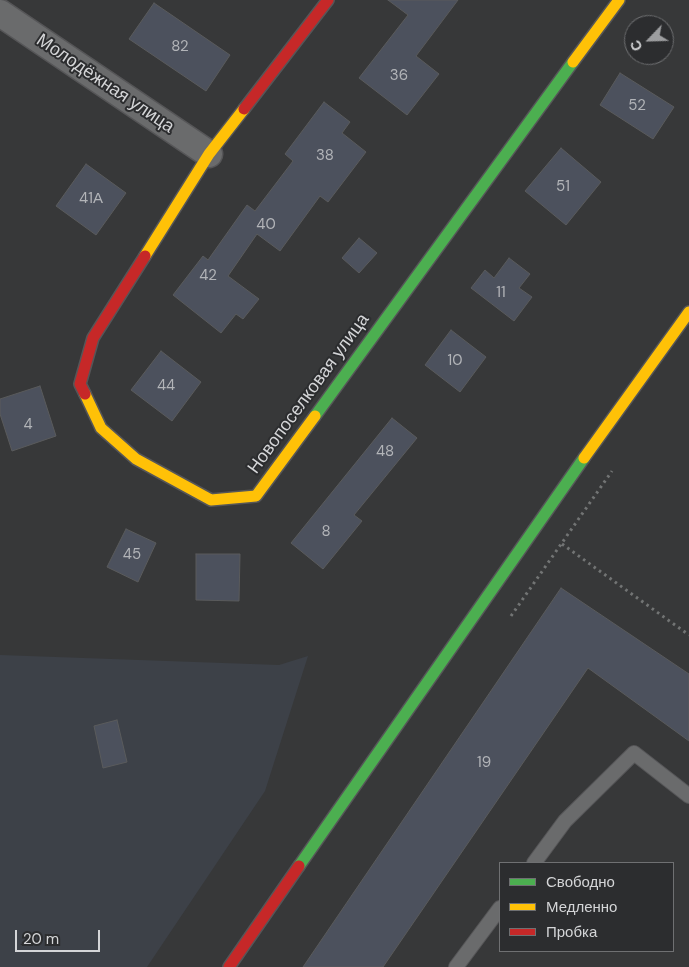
<!DOCTYPE html>
<meta charset="utf-8">
<style>
body{margin:0}
#map{position:relative;width:689px;height:967px;overflow:hidden;background:#373839;font-family:"DM Sans",sans-serif}
canvas{display:block}
.legend{position:absolute;left:499px;top:862px;width:175px;height:90px;box-sizing:border-box;background:#2c2d2f;border:1px solid #6f7072;margin:0;padding:6px 9px;list-style:none;font-size:15px;color:#d4d5d7}
.legend li{display:flex;align-items:center;gap:10px;height:25px}
.legend b{width:25px;border:1px solid #6f7072}
.north{position:absolute;left:624px;top:15px;width:50px;height:50px;box-sizing:border-box;background:#2c2d2f;border:1px solid #6f7072;border-radius:50%;rotate:246deg;font-size:14px;font-weight:700;line-height:20px;text-align:center;color:#d4d5d7}
.north::after{content:'';display:block;margin:auto;width:18px;height:22px;background:#9d9ea0;clip-path:polygon(50% 0,100% 100%,50% 72%,0 100%)}
.scale{position:absolute;left:15px;top:930px;width:85px;height:22px;box-sizing:border-box;border:2px solid #d4d5d7;border-top:0;padding-left:6px;font-size:15px;line-height:18px;white-space:nowrap;color:#d4d5d7;-webkit-text-stroke:4px #2c2d2f;paint-order:stroke}
</style>
<div id="map">
<canvas width="689" height="967"></canvas>
<ul class="legend">
<li><b style="height:6px;background:#4caf50"></b>Свободно</li>
<li><b style="height:6px;background:#ffc107"></b>Медленно</li>
<li><b style="height:6px;background:#c62828"></b>Пробка</li>
</ul>
<div class="north">С</div>
<div class="scale">20 m</div>
</div>
<script>
const ctx = document.querySelector('canvas').getContext('2d');
ctx.lineJoin = 'round';
function fill(path, color) {
  ctx.fillStyle = color;
  ctx.fill(path, 'evenodd');
}
function toPath(rows) {
  const path = new Path2D();
  for (const r of rows) {
    path.moveTo(r[0], r[1]);
    for (let i = 2; i < r.length; i += 2) path.lineTo(r[i], r[i + 1]);
  }
  return path;
}
function strokePath(path, color, width, dash) {
  ctx.strokeStyle = color;
  ctx.lineWidth = width;
  ctx.lineCap = dash ? 'butt' : 'round';
  ctx.setLineDash(dash || []);
  ctx.stroke(path);
}
function label(font, color, halo, rows, align = 'center') {
  ctx.font = font + ' "DM Sans",sans-serif';
  ctx.lineWidth = 4;
  ctx.setLineDash([]);
  ctx.textBaseline = 'middle';
  ctx.strokeStyle = halo;
  ctx.fillStyle = color;
  for (const [text, x, y, turn = 0] of rows) {
    ctx.save();
    ctx.translate(x, y);
    ctx.rotate((+turn || 0) * Math.PI / 180);
    ctx.textAlign = isNaN(turn) ? turn : align;
    if (halo) ctx.strokeText(text, 0, 0);
    ctx.fillText(text, 0, 0);
    ctx.restore();
  }
}
fill(toPath([
 [0,655,279,665,308,656,265,791,147,967,0,967]
]), '#3d4148');
const building = toPath([
 [388,0,458,0,416,56,439,74,407,115,359,78,408,15,388,0],
 [154,3,230,55,206,91,129,39,154,3],
 [620,73,674,107,653,139,600,105,620,73],
 [324,102,350,122,342,133,366,152,328,202,320,196,280,251,257,234,228,276,259,299,243,319,236,314,221,333,173,295,203,256,208,260,247,205,255,211,293,161,285,154,324,102],
 [561,148,601,182,566,225,525,191,561,148],
 [86,164,126,193,96,235,56,206,86,164],
 [359,238,377,253,359,273,342,258,359,238],
 [509,258,530,274,519,288,532,297,514,321,471,288,485,270,494,278,509,258],
 [451,330,486,357,460,392,425,365,451,330],
 [161,351,201,382,172,421,131,390,161,351],
 [40,386,56,436,12,451,0,414,0,399,40,386],
 [392,418,417,438,354,515,362,521,323,569,291,543,392,418],
 [126,529,156,543,138,582,107,567,126,529],
 [196,554,240,554,239,601,196,600,196,554],
 [561,588,689,674,689,741,588,668,383,967,303,967,561,588],
 [117,720,127,762,103,768,94,726,117,720]
]);
fill(building, '#4c515d');
strokePath(building, '#5a5b5c', 1);
const lane = toPath([
 [534,863,565,821,634,753,689,796],
 [456,967,500,908]
]);
const street = toPath([
 [0,13,209,154]
]);
const fast = toPath([
 [315,416,573,62],
 [299,866,584,458]
]);
const slow = toPath([
 [573,62,619,0],
 [145,256,209,154,244,109],
 [85,394,101,428,136,459,211,500,256,496,315,416],
 [584,458,689,312]
]);
const jam = toPath([
 [244,109,328,0],
 [85,394,80,384,93,338,145,256],
 [229,967,299,866]
]);
strokePath(lane, '#565658', 16);
strokePath(street, '#565658', 29);
strokePath(fast, '#565658', 14);
strokePath(slow, '#565658', 14);
strokePath(jam, '#565658', 14);
strokePath(toPath([
 [562,544,689,635],
 [511,616,612,471]
]), '#727474', 3, [2.5, 4]);
strokePath(lane, '#6a6b6c', 14);
strokePath(street, '#6a6b6c', 26);
strokePath(fast, '#4caf50', 11);
strokePath(slow, '#ffc107', 11);
strokePath(jam, '#c62828', 11);
label('15px', '#b2b4b8', null, [
 ["82",180,47],
 ["36",399,76],
 ["52",637,106],
 ["38",325,156],
 ["51",563,187],
 ["41А",91,199],
 ["40",266,225],
 ["42",208,276],
 ["11",501,293],
 ["10",455,361],
 ["44",166,386],
 ["4",28,425],
 ["48",385,452],
 ["8",326,532],
 ["45",132,555],
 ["19",484,763]
]);
label('18px', '#d4d5d7', '#2c2d2f', [
 ["Молодёжная улица",105,84,34],
 ["Новопоселковая улица",309,394,-54]
]);
</script>
